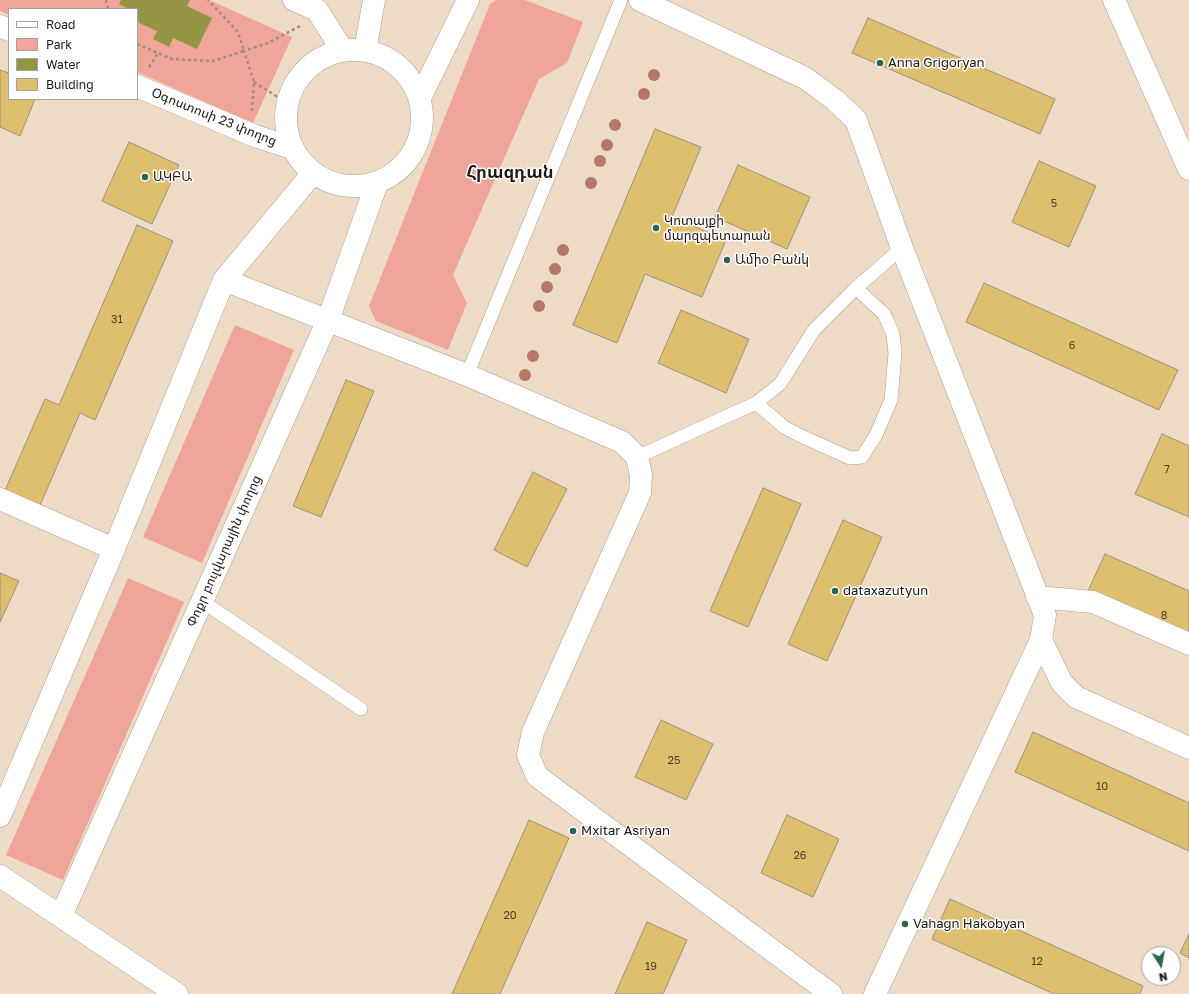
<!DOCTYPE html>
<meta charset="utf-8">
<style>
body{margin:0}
#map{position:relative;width:1189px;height:994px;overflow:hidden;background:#eedbc6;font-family:"Golos Text",sans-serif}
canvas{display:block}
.legend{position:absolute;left:8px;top:8px;width:130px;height:92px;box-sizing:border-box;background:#fff;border:1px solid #a5a3a0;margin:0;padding:5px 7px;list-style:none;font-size:12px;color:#1f1911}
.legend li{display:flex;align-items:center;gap:8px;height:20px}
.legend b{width:20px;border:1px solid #a5a3a0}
.north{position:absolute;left:1141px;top:946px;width:40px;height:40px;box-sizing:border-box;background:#fff;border:1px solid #a5a3a0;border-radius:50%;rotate:169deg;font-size:11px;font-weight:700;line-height:16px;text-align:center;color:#1f1911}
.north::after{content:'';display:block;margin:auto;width:14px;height:18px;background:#276653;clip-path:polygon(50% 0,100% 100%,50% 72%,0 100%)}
</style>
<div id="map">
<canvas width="1189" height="994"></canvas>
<ul class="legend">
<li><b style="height:5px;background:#fff"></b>Road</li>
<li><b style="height:11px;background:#efa599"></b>Park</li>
<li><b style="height:11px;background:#949643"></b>Water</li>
<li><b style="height:11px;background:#ddbf6e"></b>Building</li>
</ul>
<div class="north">N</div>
</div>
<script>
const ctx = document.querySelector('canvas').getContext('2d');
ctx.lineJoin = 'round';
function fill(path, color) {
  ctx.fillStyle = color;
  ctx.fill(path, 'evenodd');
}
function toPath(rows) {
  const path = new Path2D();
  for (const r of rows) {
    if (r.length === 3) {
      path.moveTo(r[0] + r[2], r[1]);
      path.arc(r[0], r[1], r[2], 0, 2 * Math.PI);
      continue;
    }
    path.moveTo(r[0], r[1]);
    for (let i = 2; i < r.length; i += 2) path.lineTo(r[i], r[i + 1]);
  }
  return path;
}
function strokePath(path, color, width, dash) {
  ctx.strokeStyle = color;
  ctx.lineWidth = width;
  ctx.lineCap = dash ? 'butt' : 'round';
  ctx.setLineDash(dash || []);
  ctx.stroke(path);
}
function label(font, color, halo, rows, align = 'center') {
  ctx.font = font + ' "Golos Text","Noto Sans Armenian",sans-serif';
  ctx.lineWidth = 3;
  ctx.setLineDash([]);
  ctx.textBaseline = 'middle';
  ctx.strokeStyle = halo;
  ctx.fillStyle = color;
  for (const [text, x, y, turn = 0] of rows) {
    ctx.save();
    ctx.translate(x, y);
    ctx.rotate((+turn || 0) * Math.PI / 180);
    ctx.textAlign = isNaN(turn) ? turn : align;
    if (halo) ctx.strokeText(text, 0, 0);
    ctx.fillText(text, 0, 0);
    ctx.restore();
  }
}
fill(toPath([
 [0,0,209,0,292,37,253,123,137,72,137,9,9,9,9,15,0,11],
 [496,0,525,0,583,22,567,63,539,79,453,275,467,303,448,350,376,321,369,306,490,4],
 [235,325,294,350,202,563,143,537],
 [128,578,184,602,63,880,6,855]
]), '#efa599');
fill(toPath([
 [121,0,190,0,187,6,212,18,197,49,173,38,169,47,153,39,157,31,137,22,137,9,129,9,119,4]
]), '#949643');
const building = toPath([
 [868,18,1055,99,1040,134,852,53,868,18],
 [0,70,9,73,9,99,35,99,20,136,0,127,0,70],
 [655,129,701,147,672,217,726,240,702,297,645,274,617,343,573,325,655,129],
 [129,142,179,165,152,224,102,201,129,142],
 [1039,161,1096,186,1069,247,1012,222,1039,161],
 [738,165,810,197,787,249,715,217,738,165],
 [137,225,173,241,95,420,80,413,38,510,3,495,45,399,59,405,137,225],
 [984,283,1178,370,1159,410,966,322,984,283],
 [681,310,749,339,726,393,658,363,681,310],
 [346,380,374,391,321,517,293,506,346,380],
 [1162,434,1189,446,1189,517,1135,494,1162,434],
 [533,472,567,489,527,567,494,550,533,472],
 [763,488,801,504,748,627,710,611,763,488],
 [843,520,882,537,827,661,788,644,843,520],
 [1105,554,1189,591,1189,639,1087,593,1105,554],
 [0,573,19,581,0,622,0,573],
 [661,720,713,744,686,800,635,777,661,720],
 [1033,732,1189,803,1189,851,1015,772,1033,732],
 [787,815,839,839,813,897,761,873,787,815],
 [529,820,569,838,500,994,452,994,529,820],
 [950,899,1143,986,1140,994,1054,994,932,939,950,899],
 [647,922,687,940,663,994,615,994,647,922],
 [1189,934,1189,958,1180,953,1189,934]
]);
fill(building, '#ddbf6e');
strokePath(building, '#9c937c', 1);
const service = toPath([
 [467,375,621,0],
 [756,403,784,427,799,435,850,458,862,457,876,435,891,400,895,353,893,334,884,314,856,288],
 [637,457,756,403,780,384,814,330,856,288,902,248],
 [202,601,361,709]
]);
const minor = toPath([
 [640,0,805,78,835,100,856,120,902,248,1045,615,1041,640,875,994],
 [224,280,467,375,622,442,637,457,641,475,640,493,533,732,528,755,537,776,831,994],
 [0,499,114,549],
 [1037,597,1093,602,1189,644],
 [1041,640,1062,683,1076,697,1189,748]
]);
const tertiary = toPath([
 [294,0,317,10,343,51],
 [1114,0,1189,169],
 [0,26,9,30],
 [354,118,68],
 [365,51,374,0],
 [137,86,255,136,292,148],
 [420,98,468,0],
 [0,816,114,549,224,280,313,173],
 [0,876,177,994],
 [61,916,328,320,377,183]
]);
strokePath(service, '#af9d8a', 14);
strokePath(minor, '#af9d8a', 23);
strokePath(tertiary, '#af9d8a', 23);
strokePath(toPath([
 [106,0,108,9],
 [137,44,172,59,213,61,244,51,238,32,208,0],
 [149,67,158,53],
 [254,82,287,103],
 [252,111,254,82,244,51,268,43,300,26]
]), '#9d8f7f', 2.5, [3, 3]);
strokePath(service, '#fff', 13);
strokePath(minor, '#fff', 22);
strokePath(tertiary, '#fff', 22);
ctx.fillStyle = '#b67768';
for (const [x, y] of [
 [654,75],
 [644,94],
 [615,125],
 [607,145],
 [600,161],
 [591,183],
 [563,250],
 [555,269],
 [547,287],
 [539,306],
 [533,356],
 [525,375]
]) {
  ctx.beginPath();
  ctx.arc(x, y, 6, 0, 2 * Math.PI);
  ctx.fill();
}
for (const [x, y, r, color] of [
 [880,63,4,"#276653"],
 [145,177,4,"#276653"],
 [656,228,4,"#276653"],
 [727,260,4,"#276653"],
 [835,591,4,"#276653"],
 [573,831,4,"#276653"],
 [905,924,4,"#276653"]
]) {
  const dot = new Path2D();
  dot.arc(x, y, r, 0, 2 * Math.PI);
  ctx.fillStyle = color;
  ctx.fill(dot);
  strokePath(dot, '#fff', 1.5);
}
label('11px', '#4e4228', null, [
 ["5",1054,204],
 ["31",117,320],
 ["6",1072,346],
 ["7",1167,470],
 ["8",1164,616],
 ["25",674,761],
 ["10",1102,787],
 ["26",800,856],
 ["20",510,916],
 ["12",1037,962],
 ["19",651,967]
]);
label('13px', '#1f1911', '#fff', [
 ["Anna Grigoryan",888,63],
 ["ԱԿԲԱ",153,177],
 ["Կոտայքի",664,221],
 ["մարզպետարան",664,236],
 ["Ամիօ Բանկ",735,260],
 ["dataxazutyun",843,591],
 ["Mxitar Asriyan",581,831],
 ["Vahagn Hakobyan",913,924]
], 'left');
label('13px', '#1f1911', '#fff', [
 ["Օգոստոսի 23 փողոց",214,117,22],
 ["Փոքր բուլվարային փողոց",224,551,-66]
]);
label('bold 17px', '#1f1911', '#fff', [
 ["Հրազդան",510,173]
]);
</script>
